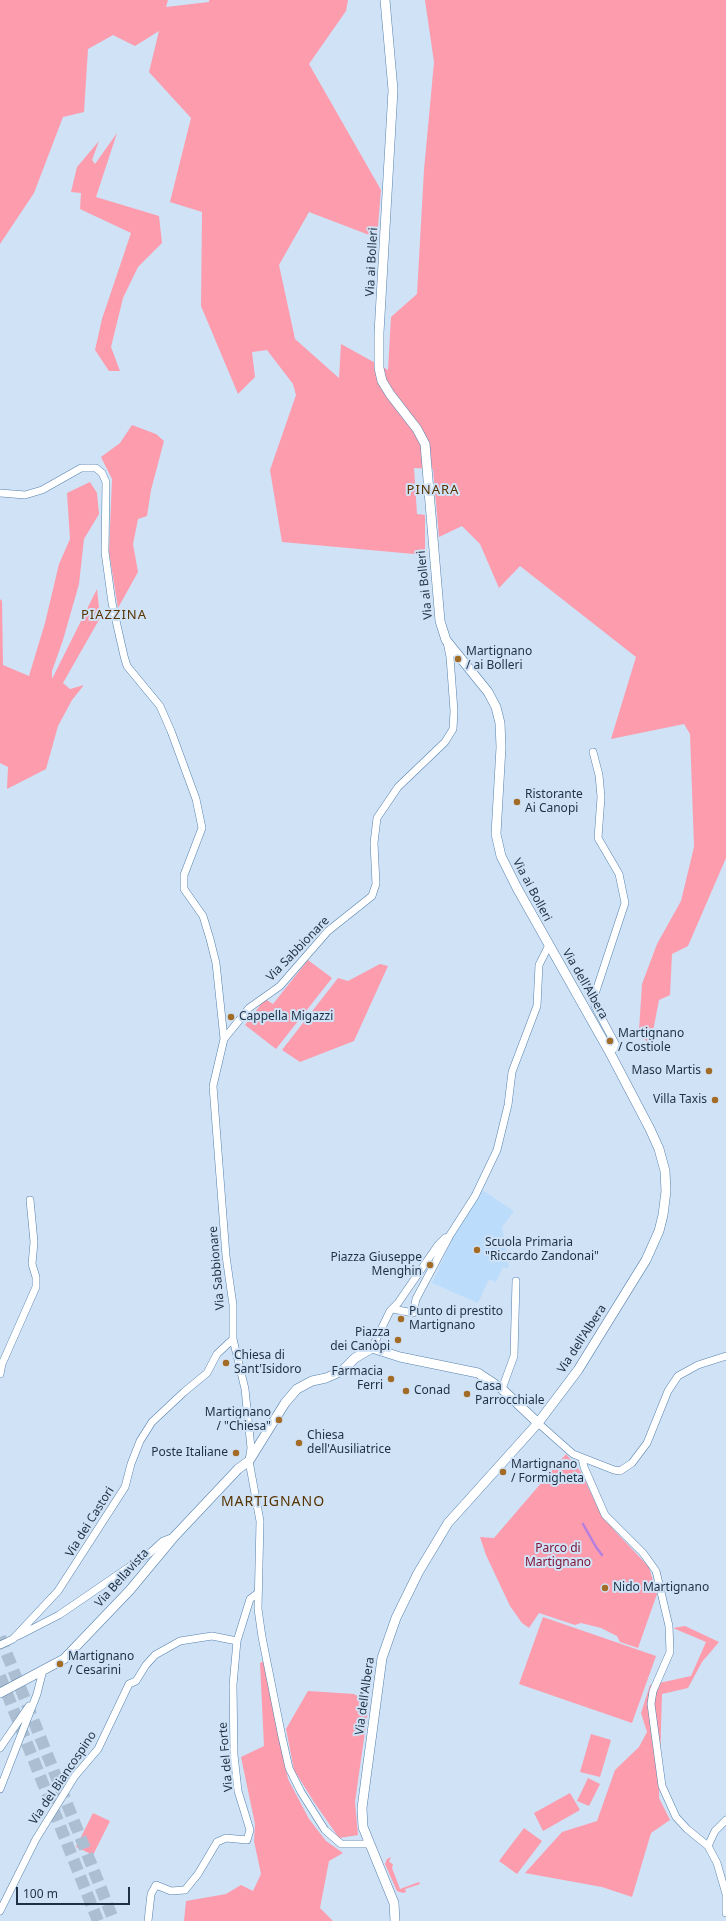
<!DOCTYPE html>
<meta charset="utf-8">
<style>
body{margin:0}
#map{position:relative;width:726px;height:1921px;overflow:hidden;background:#d0e2f6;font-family:"Noto Sans",sans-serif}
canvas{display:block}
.scale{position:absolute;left:16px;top:1887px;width:114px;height:18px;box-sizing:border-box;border:2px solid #1e3144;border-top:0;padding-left:5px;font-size:12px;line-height:14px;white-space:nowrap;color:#1e3144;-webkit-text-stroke:3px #d0e2f6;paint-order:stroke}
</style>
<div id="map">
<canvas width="726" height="1921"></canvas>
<div class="scale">100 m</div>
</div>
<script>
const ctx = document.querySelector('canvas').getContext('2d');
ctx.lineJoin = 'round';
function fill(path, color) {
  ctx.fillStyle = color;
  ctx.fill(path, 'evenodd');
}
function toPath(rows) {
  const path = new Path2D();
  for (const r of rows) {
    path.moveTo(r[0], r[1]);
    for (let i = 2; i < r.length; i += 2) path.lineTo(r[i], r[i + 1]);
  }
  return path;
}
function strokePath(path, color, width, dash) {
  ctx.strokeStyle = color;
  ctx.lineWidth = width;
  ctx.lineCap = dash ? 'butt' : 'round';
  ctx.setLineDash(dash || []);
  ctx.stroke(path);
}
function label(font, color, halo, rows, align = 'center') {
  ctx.font = font + ' "Noto Sans",sans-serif';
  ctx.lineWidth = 4;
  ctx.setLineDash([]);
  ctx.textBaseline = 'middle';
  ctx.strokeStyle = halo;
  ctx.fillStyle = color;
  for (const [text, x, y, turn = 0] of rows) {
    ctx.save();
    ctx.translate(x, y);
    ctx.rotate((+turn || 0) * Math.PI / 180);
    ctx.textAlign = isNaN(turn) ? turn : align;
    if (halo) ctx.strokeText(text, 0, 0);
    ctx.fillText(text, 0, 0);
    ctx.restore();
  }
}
fill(toPath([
 [482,1190,514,1211,502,1227,509,1266,508,1268,503,1267,496,1282,489,1279,478,1303,432,1283,455,1233]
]), '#bcdcfc');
fill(toPath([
 [0,0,168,0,166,7,209,2,209,0,348,0,346,11,309,64,381,190,377,238,309,212,279,265,295,339,339,378,341,344,388,370,391,317,417,294,424,170,434,62,425,0,726,0,726,858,688,946,672,954,670,995,659,1000,650,1047,639,1030,642,984,657,944,681,901,694,847,690,734,684,724,611,739,636,657,520,566,499,588,480,544,462,526,439,537,433,469,414,468,417,514,425,515,425,555,282,542,270,470,296,395,293,384,267,350,252,352,255,377,238,394,201,306,202,212,170,202,191,118,149,72,159,31,135,46,113,35,88,49,84,112,63,117,34,193,0,244],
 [117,133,96,197,159,216,162,243,138,267,123,298,111,347,120,371,109,371,95,350,102,319,131,233,80,209,81,193,71,192,77,167,99,141,92,160,95,164],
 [132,425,156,434,164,441,151,490,147,516,138,519,133,544,138,572,118,608,109,552,112,479,101,457,120,443],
 [90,482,97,493,99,514,84,539,79,584,63,640,52,671,52,679,97,589,100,618,63,683,70,689,84,685,72,700,58,726,46,769,7,789,8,767,0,763,0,599,2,601,3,665,29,676,45,623,59,564,70,539,67,493],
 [308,960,332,978,276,1049,245,1025,265,999,273,1004],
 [380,964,388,966,354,1041,300,1062,282,1050,338,978,348,981],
 [566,1454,581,1472,599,1510,614,1530,649,1567,657,1594,638,1648,620,1642,617,1636,601,1628,581,1623,575,1625,539,1613,529,1628,522,1623,510,1606,486,1555,480,1537,494,1538],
 [543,1617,656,1656,632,1723,519,1684],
 [685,1626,719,1642,702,1662,688,1688,662,1694,659,1798,670,1820,651,1833,632,1897,602,1887,525,1873,562,1832,597,1821,615,1770,639,1747,647,1732,641,1713,650,1685,691,1676,706,1642,673,1628],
 [264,1661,288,1779,309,1819,326,1841,343,1853,329,1861,320,1908,333,1921,184,1921,186,1901,226,1894,241,1885,253,1891,261,1874,254,1841,255,1824,241,1757,264,1746,260,1663],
 [308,1691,354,1694,369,1703,355,1802,358,1835,339,1838,314,1802,294,1770,286,1729],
 [591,1734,611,1740,600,1777,580,1772],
 [588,1778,600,1784,589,1806,577,1801],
 [570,1793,580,1810,543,1831,534,1813],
 [93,1813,110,1821,93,1855,76,1847],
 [524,1828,542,1841,517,1874,499,1861],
 [391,1857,389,1862,393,1864,392,1868,400,1889,419,1882,420,1884,405,1889,406,1892,403,1893,397,1891,385,1864,387,1859]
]), '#fc9cad');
strokePath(toPath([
 [583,1524,596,1547,602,1555]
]), '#b57fdf', 2.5);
strokePath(toPath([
 [0,1637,114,1921],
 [0,1676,98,1921]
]), '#acbfd2', 12, [12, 6]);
const minor = toPath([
 [0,493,25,495,42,490,81,468,96,468,102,473,106,482,105,552,112,603,124,656,127,666,160,706,171,731,196,799,202,828,184,875,184,889,203,916,210,939,216,963,224,1039],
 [593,752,599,775,601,797,598,838,619,874,625,903,594,997,595,1006,617,1047,609,1051],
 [393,1309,413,1313,416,1299,450,1235,475,1196,497,1150,508,1105,512,1072,537,1006,539,965,549,945],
 [372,1348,390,1311,398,1303,438,1245,445,1238,449,1237],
 [0,1374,2,1364,36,1287,36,1277,32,1264,34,1242,30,1200],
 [502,1389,514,1356,516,1281],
 [538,1423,573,1454,614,1470,620,1471,632,1463,647,1443,668,1391,678,1376,698,1365,726,1356],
 [582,1458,584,1467,605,1515,643,1553,656,1571,669,1626,670,1652,653,1691,651,1704,662,1786,676,1817,687,1829,708,1846,717,1863,726,1894,726,1913],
 [18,1636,59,1615,151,1552,163,1541,174,1537],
 [0,1645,13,1639,58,1591,125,1487,131,1464,140,1441,152,1422,184,1392,207,1373,217,1354,233,1339],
 [0,1748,29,1706],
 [0,1789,37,1694,43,1670],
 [369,1844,341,1844,325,1830,301,1792,289,1768,282,1737,262,1637,258,1609,260,1521,249,1461,251,1448,245,1389,233,1339,233,1305,226,1256,213,1086,224,1039,249,1008,280,986,328,931,372,896,376,884,374,843,377,818,398,787,445,742,453,729,454,711,450,657,447,642],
 [708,1846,715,1831,726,1820],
 [0,1911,36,1839,75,1776,98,1749,129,1684,136,1681,146,1665,155,1655,180,1641,212,1636,237,1641],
 [148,1921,151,1894,156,1885,171,1891,185,1890,198,1874,217,1842,226,1838,247,1840,250,1830,238,1791,234,1755,233,1685,237,1641,250,1599,258,1593]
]);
const tertiary = toPath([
 [385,0,393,90,379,333,379,368,382,381,390,394,417,429,425,444,440,621,446,640,488,692,496,707,500,723,501,747,496,834,501,856,517,888,609,1051,650,1129,659,1149,665,1171,666,1191,663,1215,659,1231,646,1260,578,1370,538,1423,448,1523,418,1573,396,1618,382,1658,362,1808,363,1827,394,1903,395,1921],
 [0,1693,64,1659,130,1590,174,1537,238,1469,249,1461,285,1403,297,1389,312,1381,326,1378,342,1371,355,1358,372,1348,400,1357,478,1373,502,1389,538,1423]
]);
strokePath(minor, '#5582ae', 8);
strokePath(tertiary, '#5582ae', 10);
strokePath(minor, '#fff', 7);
strokePath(tertiary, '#fff', 9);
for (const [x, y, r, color] of [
 [458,659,4,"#a26c27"],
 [517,802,4,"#a26c27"],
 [231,1017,4,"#a26c27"],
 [610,1041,4,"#a26c27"],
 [709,1071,4,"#a26c27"],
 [715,1100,4,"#a26c27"],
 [477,1250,4,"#a26c27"],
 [430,1265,4,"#a26c27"],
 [401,1319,4,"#a26c27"],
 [398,1340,4,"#a26c27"],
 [226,1363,4,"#a26c27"],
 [391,1379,4,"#a26c27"],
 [406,1391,4,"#a26c27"],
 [467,1394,4,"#a26c27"],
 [279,1420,4,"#a26c27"],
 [299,1443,4,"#a26c27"],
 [236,1453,4,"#a26c27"],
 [503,1472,4,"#a26c27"],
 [605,1588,4,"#a26c27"],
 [60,1664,4,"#a26c27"]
]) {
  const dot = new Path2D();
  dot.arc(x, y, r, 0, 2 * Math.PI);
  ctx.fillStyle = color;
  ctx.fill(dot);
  strokePath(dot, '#d0e2f6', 1.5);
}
label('12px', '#1e3144', '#d0e2f6', [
 ["Via ai Bolleri",372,262,-87],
 ["Via ai Bolleri",425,585,-96],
 ["Via ai Bolleri",532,890,62],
 ["Via Sabbionare",298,949,-46],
 ["Via dell'Albera",585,984,60],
 ["Via Sabbionare",217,1268,-95],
 ["Via dell'Albera",582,1339,-57],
 ["Via dei Castori",90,1522,-58],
 ["Via Bellavista",122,1578,-48],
 ["Via dell'Albera",365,1696,-82],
 ["Via del Forte",226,1757,-95],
 ["Via del Biancospino",63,1778,-56]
]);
label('12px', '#1e3144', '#d0e2f6', [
 ["Martignano",466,652],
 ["/ ai Bolleri",466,666],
 ["Ristorante",525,795],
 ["Ai Canopi",525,809],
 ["Cappella Migazzi",239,1017],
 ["Martignano",618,1034],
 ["/ Costiole",618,1048],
 ["Maso Martis",701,1071,"right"],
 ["Villa Taxis",707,1100,"right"],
 ["Scuola Primaria",485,1243],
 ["\"Riccardo Zandonai\"",485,1257],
 ["Piazza Giuseppe",422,1258,"right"],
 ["Menghin",422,1272,"right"],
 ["Punto di prestito",409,1312],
 ["Martignano",409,1326],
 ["Piazza",390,1333,"right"],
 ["dei Canòpi",390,1347,"right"],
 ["Chiesa di",234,1356],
 ["Sant'Isidoro",234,1370],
 ["Farmacia",383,1372,"right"],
 ["Ferri",383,1386,"right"],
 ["Casa",475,1387],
 ["Parrocchiale",475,1401],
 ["Conad",414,1391],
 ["Martignano",271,1413,"right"],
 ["/ \"Chiesa\"",271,1427,"right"],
 ["Chiesa",307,1436],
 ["dell'Ausiliatrice",307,1450],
 ["Poste Italiane",228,1453,"right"],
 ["Martignano",511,1465],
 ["/ Formigheta",511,1479],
 ["Nido Martignano",613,1588],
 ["Martignano",68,1657],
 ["/ Cesarini",68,1671]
], 'left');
label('12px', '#801536', '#d0e2f6', [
 ["Parco di",558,1549],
 ["Martignano",558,1563]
]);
ctx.letterSpacing = '1px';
label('13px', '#573300', '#d0e2f6', [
 ["PINARA",433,490],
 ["PIAZZINA",114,615]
]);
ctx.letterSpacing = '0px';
ctx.letterSpacing = '1px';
label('14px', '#573300', '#d0e2f6', [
 ["MARTIGNANO",273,1502]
]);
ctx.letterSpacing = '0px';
</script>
